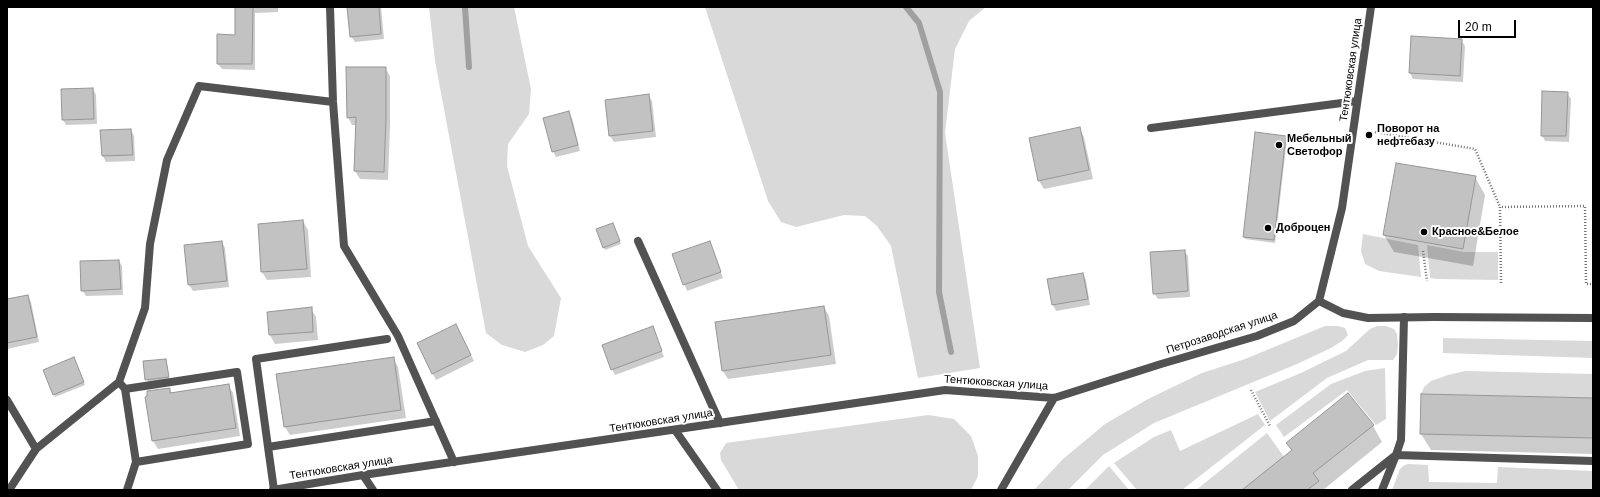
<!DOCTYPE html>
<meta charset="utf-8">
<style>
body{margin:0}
#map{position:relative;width:1600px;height:497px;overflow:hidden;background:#fff;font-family:Arial,sans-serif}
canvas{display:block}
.frame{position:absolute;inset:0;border:8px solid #000;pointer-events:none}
.scale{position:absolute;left:1458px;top:20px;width:58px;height:18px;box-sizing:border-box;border:2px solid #000;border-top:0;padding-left:5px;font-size:12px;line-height:14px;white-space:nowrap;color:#000;-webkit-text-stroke:3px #fff;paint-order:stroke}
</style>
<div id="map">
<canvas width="1600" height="497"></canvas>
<div class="frame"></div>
<div class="scale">20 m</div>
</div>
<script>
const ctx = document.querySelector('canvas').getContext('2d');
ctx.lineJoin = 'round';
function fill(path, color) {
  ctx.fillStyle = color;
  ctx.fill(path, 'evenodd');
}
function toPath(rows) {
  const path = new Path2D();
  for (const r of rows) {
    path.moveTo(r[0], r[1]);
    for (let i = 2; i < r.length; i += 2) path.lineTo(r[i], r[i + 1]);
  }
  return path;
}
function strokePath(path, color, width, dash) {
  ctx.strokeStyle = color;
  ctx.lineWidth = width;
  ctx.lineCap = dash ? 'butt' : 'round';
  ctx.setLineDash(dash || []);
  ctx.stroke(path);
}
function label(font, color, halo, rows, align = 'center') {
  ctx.font = font + ' Arial,sans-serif';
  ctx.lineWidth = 4;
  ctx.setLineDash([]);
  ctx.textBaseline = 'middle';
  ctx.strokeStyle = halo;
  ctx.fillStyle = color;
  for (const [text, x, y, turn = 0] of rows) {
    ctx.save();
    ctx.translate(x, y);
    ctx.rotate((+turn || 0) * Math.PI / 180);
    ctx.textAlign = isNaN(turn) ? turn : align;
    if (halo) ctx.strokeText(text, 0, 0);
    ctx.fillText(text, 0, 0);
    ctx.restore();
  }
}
fill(toPath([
 [429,7,514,7,531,89,529,114,508,144,507,166,528,246,561,298,554,336,543,345,525,352,502,345,486,333,435,61],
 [705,7,986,7,969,21,955,49,945,133,980,368,918,378,891,246,877,226,865,216,844,215,796,227,781,222,768,201],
 [1363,234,1418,245,1421,277,1379,271,1365,264,1361,251],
 [1427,245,1464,252,1498,252,1498,280,1437,279,1430,278],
 [1325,326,1338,326,1345,328,1348,335,1342,341,1331,348,1297,364,1154,423,1103,455,1068,490,1034,490,1063,459,1105,424,1148,399,1202,373,1245,359],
 [1377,326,1386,326,1394,329,1397,334,1398,345,1397,354,1393,360,1368,360,1327,378,1270,421,1255,392,1301,373,1346,351,1370,329],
 [1443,338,1593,341,1593,358,1443,353],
 [1385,368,1386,419,1376,425,1347,390,1284,437,1276,425,1331,384,1365,371],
 [1465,371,1593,374,1593,398,1421,394,1424,387,1431,381,1448,375],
 [1258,414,1265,425,1182,490,1137,490,1114,463,1154,437,1171,430,1180,451],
 [928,415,954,419,971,436,978,456,978,476,971,490,739,490,721,460,720,453,726,443],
 [1267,433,1284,457,1242,490,1196,490],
 [1408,464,1428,465,1429,482,1497,483,1498,467,1593,471,1593,490,1392,490,1400,469,1403,466],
 [1109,466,1129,490,1085,490]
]), '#d9d9d9');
fill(toPath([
 [236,7,278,7,278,12,255,13,255,70,222,69,218,64,236,36],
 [348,7,381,7,384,39,355,42,351,36],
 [1461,40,1465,46,1463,82,1413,79,1410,73],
 [385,68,390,76,390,126,388,180,360,179,355,171,357,125,352,125,348,117],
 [93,89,96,95,97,124,66,125,63,120],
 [1567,93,1571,99,1569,142,1545,141,1542,135],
 [648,95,652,101,656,137,614,142,610,136,606,100],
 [568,112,572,118,580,151,556,157,553,151],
 [1079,128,1084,137,1093,179,1044,189,1039,181],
 [131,130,134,136,135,161,106,162,103,156],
 [1286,137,1287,139,1275,243,1245,239,1244,236],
 [1475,177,1485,195,1473,266,1394,252,1384,235],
 [303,221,308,230,311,277,267,280,262,272],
 [614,227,621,244,605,250,604,247],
 [222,242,225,248,229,287,193,291,189,285],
 [710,242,723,278,687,291,673,254],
 [1184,251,1188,256,1190,297,1158,299,1154,293],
 [119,261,122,266,123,295,86,296,82,290],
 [1083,274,1086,280,1090,305,1056,311,1053,305,1048,280],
 [28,296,31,302,39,342,7,349,7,300],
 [824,307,829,316,836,364,728,379,723,371],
 [311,309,316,317,318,340,275,344,270,335,268,312],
 [652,328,664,357,615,375,612,369],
 [459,331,474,361,436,380,418,344],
 [393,358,398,367,406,418,290,435,285,427],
 [166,360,169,379,148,383,144,362],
 [75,361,85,385,55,397,54,394],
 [228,385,233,393,240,436,158,449,153,441,169,389,172,393],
 [1348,395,1373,426,1382,442,1323,490,1243,490,1292,451,1287,443],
 [1593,399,1593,454,1431,450,1421,434]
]), '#0003');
strokePath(toPath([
 [465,7,469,67],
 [906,7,919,23,940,92,939,292,951,352]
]), '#a0a0a0', 6);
const building = toPath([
 [235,7,253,7,252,64,217,64,217,34,235,35,235,7],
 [347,7,379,7,381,34,350,37,347,7],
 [1411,36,1462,39,1460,76,1409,73,1411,36],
 [346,67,386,67,386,118,384,172,354,171,356,117,347,118,346,67],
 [93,88,94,119,62,120,61,89,93,88],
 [1542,91,1568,92,1566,136,1541,136,1542,91],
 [649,94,653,131,609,136,605,100,649,94],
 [569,111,578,145,552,152,543,118,569,111],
 [1080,127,1089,170,1038,181,1029,138,1080,127],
 [131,129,133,155,102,156,100,130,131,129],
 [1255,132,1286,136,1274,240,1243,237,1255,132],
 [1396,163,1476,176,1463,249,1383,235,1396,163],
 [303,220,307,269,261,272,258,224,303,220],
 [613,223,620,241,603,248,596,229,613,223],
 [222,241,227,281,188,285,184,245,222,241],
 [710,241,721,272,683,285,672,254,710,241],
 [1185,250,1188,291,1153,294,1150,252,1185,250],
 [119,260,121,289,81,291,80,261,119,260],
 [1083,273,1088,299,1052,305,1047,279,1083,273],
 [28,295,37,337,7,343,7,299,28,295],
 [824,306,831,355,722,371,715,322,824,306],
 [312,307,313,332,269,335,267,312,312,307],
 [456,324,471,355,432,374,417,343,456,324],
 [653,326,662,351,611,370,602,345,653,326],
 [74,357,84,382,53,395,43,370,74,357],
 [394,357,401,410,284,427,276,374,394,357],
 [166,359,169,377,145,380,143,361,166,359],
 [229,384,236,428,152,441,145,397,147,396,147,391,170,388,170,393,229,384],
 [1348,393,1374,425,1313,473,1319,481,1307,490,1242,490,1292,450,1286,443,1348,393],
 [1421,394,1593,398,1593,438,1420,434,1421,394]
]);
fill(building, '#c2c2c2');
strokePath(building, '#969696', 1);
strokePath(toPath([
 [1375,132,1475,149,1500,207],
 [1423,251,1427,281],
 [1501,283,1500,207,1585,206,1586,284,1593,284],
 [1251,390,1270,426]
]), '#747474', 2.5, [1, 2]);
strokePath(toPath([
 [330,7,333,102,344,246,398,336,454,462],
 [638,241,720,423],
 [387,339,256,359,268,447,436,421],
 [119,382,125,389,136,462,248,444,237,372,125,389],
 [7,400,36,449,9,490],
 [268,447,274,490],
 [36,449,119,382,145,308,150,244,167,160,199,86,333,102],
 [363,475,373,490],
 [127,490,136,462],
 [1352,490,1396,455,1401,440,1404,317],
 [1382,490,1396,455,1593,461]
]), '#525252', 8);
strokePath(toPath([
 [1151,128,1357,101]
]), '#525252', 8);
strokePath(toPath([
 [1319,301,1342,208,1371,7],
 [1319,301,1343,313,1368,318,1434,317,1593,318],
 [675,430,717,490],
 [273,490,363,475,945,390,1054,398,1161,364,1257,336,1294,321,1319,301],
 [1001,490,1054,398]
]), '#525252', 8);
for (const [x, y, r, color] of [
 [1369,135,4,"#000"],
 [1279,145,4,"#000"],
 [1268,228,4,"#000"],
 [1424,232,4,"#000"]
]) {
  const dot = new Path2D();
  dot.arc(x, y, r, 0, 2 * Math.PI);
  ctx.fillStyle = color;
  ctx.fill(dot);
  strokePath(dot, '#fff', 1.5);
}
label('11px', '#000', '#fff', [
 ["Тентюковская улица",1351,70,-82],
 ["Петрозаводская улица",1222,333,-18],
 ["Тентюковская улица",996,383,4],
 ["Тентюковская улица",661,421,-9],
 ["Тентюковская улица",341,468,-9]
]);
label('bold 11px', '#000', '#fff', [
 ["Поворот на",1377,129],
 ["нефтебазу",1377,142],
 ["Мебельный",1287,139],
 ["Светофор",1287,152],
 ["Доброцен",1276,228],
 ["Красное&Белое",1432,232]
], 'left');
</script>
